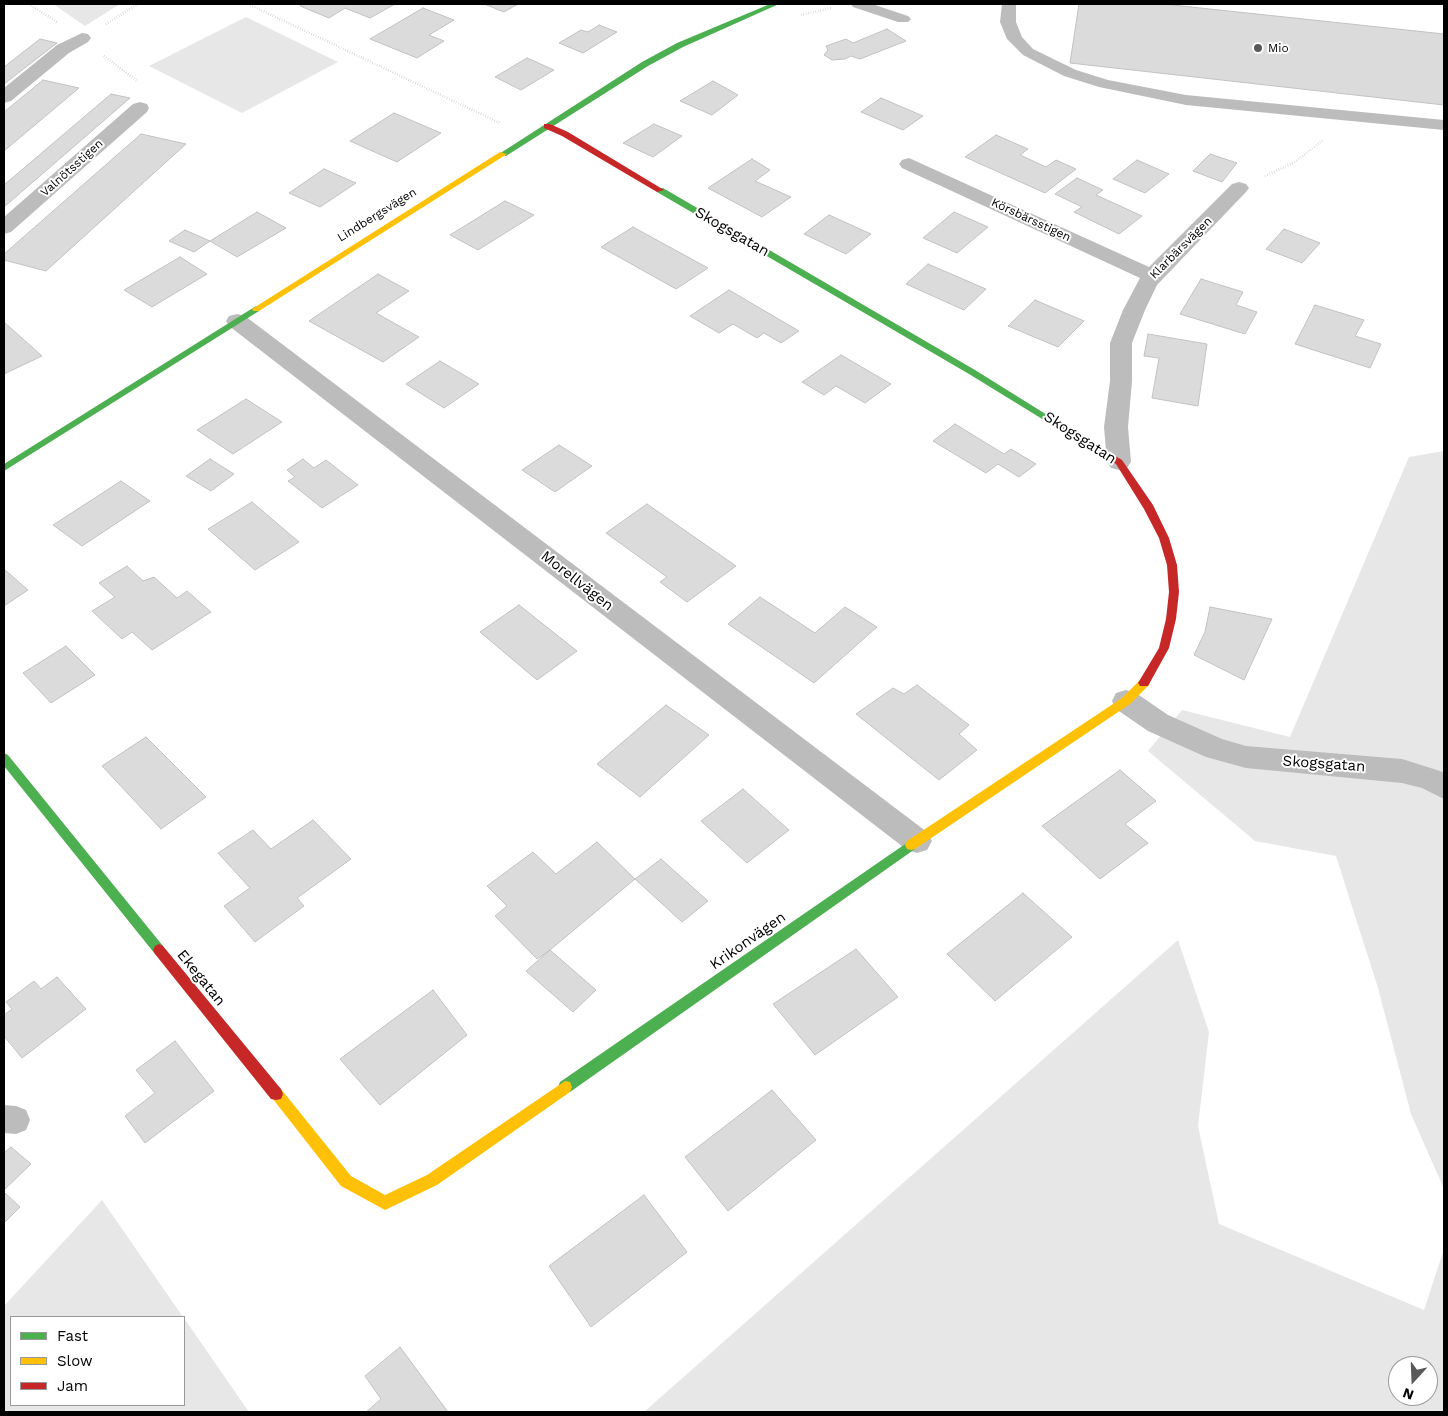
<!DOCTYPE html>
<meta charset="utf-8">
<style>
body{margin:0}
#map{position:relative;width:1448px;height:1416px;overflow:hidden;background:#fff;font-family:"Work Sans",sans-serif}
canvas{display:block}
.frame{position:absolute;inset:0;border:5px solid #000;pointer-events:none}
.legend{position:absolute;left:10px;top:1316px;width:175px;height:90px;box-sizing:border-box;background:#fff;border:1px solid #999;margin:0;padding:6px 9px;list-style:none;font-size:15px;color:#000}
.legend li{display:flex;align-items:center;gap:10px;height:25px}
.legend b{width:25px;border:1px solid #999}
.north{position:absolute;left:1388px;top:1356px;width:50px;height:50px;box-sizing:border-box;background:#fff;border:1px solid #999;border-radius:50%;rotate:200deg;font-size:14px;font-weight:700;line-height:20px;text-align:center;color:#000}
.north::after{content:'';display:block;margin:auto;width:18px;height:22px;background:#595959;clip-path:polygon(50% 0,100% 100%,50% 72%,0 100%)}
</style>
<div id="map">
<canvas width="1448" height="1416"></canvas>
<div class="frame"></div>
<ul class="legend">
<li><b style="height:6px;background:#4caf50"></b>Fast</li>
<li><b style="height:6px;background:#ffc107"></b>Slow</li>
<li><b style="height:6px;background:#c62828"></b>Jam</li>
</ul>
<div class="north">N</div>
</div>
<script>
const ctx = document.querySelector('canvas').getContext('2d');
ctx.lineJoin = 'round';
function fill(path, color) {
  ctx.fillStyle = color;
  ctx.fill(path, 'evenodd');
}
function toPath(rows) {
  const path = new Path2D();
  for (const r of rows) {
    path.moveTo(r[0], r[1]);
    for (let i = 2; i < r.length; i += 2) path.lineTo(r[i], r[i + 1]);
  }
  return path;
}
function strokePath(path, color, width, dash) {
  ctx.strokeStyle = color;
  ctx.lineWidth = width;
  ctx.lineCap = dash ? 'butt' : 'round';
  ctx.setLineDash(dash || []);
  ctx.stroke(path);
}
function label(font, color, halo, rows, align = 'center') {
  ctx.font = font + ' "Work Sans",sans-serif';
  ctx.lineWidth = 4;
  ctx.setLineDash([]);
  ctx.textBaseline = 'middle';
  ctx.strokeStyle = halo;
  ctx.fillStyle = color;
  for (const [text, x, y, turn = 0] of rows) {
    ctx.save();
    ctx.translate(x, y);
    ctx.rotate((+turn || 0) * Math.PI / 180);
    ctx.textAlign = isNaN(turn) ? turn : align;
    if (halo) ctx.strokeText(text, 0, 0);
    ctx.fillText(text, 0, 0);
    ctx.restore();
  }
}
fill(toPath([
 [53,4,120,4,85,26],
 [246,17,338,62,242,113,149,66],
 [1444,451,1444,1189,1411,1114,1378,988,1336,856,1255,841,1148,751,1182,710,1290,737,1409,457],
 [1178,940,1209,1032,1198,1126,1219,1224,1424,1310,1444,1249,1444,1412,644,1412],
 [1398,1366,1428,1366,1428,1396,1398,1396],
 [102,1200,183,1317,11,1317,11,1405,184,1405,184,1318,249,1412,4,1412,4,1306]
]), '#e7e7e7');
const building = toPath([
 [303,4,395,4,370,18,345,8,329,18,300,6,303,4],
 [484,4,518,4,504,12,484,4],
 [1079,4,1163,4,1444,34,1444,105,1070,63,1079,4],
 [423,8,454,20,429,35,444,41,417,58,370,39,423,8],
 [599,25,617,32,583,53,559,43,581,30,588,32,599,25],
 [887,29,906,41,860,59,851,56,845,59,832,60,824,55,828,50,826,46,846,39,853,43,887,29],
 [40,39,57,43,4,84,4,67,40,39],
 [527,58,554,70,521,90,495,77,527,58],
 [43,80,79,88,4,151,4,112,43,80],
 [713,81,738,95,712,115,680,101,713,81],
 [111,94,130,98,4,207,4,185,111,94],
 [881,98,923,116,903,130,861,112,881,98],
 [394,113,441,133,397,162,350,141,394,113],
 [654,124,682,136,653,157,623,143,654,124],
 [141,134,186,144,46,271,4,260,4,254,141,134],
 [996,135,1028,149,1020,155,1046,167,1056,160,1076,169,1045,193,965,157,996,135],
 [1210,154,1237,163,1222,182,1193,171,1210,154],
 [752,159,770,170,755,181,791,197,762,217,708,188,752,159],
 [1137,160,1169,174,1145,193,1113,179,1137,160],
 [324,169,356,183,320,207,289,193,324,169],
 [1077,178,1103,190,1096,195,1142,216,1119,234,1074,212,1082,207,1055,194,1077,178],
 [505,201,534,215,478,250,450,235,505,201],
 [257,212,286,228,237,257,210,241,257,212],
 [954,212,988,227,957,253,923,238,954,212],
 [829,215,871,234,846,254,804,234,829,215],
 [633,227,708,268,676,289,601,247,633,227],
 [1284,229,1320,243,1302,263,1266,249,1284,229],
 [185,230,210,241,194,252,169,241,185,230],
 [180,257,207,274,152,307,124,290,180,257],
 [928,264,986,289,964,310,906,284,928,264],
 [378,274,409,291,376,313,419,337,383,362,309,321,378,274],
 [1201,279,1243,292,1236,305,1257,312,1245,334,1180,314,1201,279],
 [729,290,799,331,781,343,764,333,757,338,733,324,719,333,690,316,729,290],
 [1035,300,1084,321,1058,347,1008,326,1035,300],
 [1315,305,1364,320,1355,336,1381,344,1370,368,1295,344,1315,305],
 [4,322,42,356,4,374,4,322],
 [1148,334,1207,344,1198,406,1152,398,1159,358,1144,356,1148,334],
 [841,355,891,384,865,403,836,386,824,395,802,382,841,355],
 [440,361,479,384,444,408,406,384,440,361],
 [246,399,282,422,233,454,197,430,246,399],
 [955,424,1004,454,1011,449,1036,464,1019,477,998,464,986,473,933,441,955,424],
 [559,445,592,466,555,492,522,470,559,445],
 [210,459,234,474,211,491,186,476,210,459],
 [303,459,314,468,326,460,358,485,322,508,288,481,295,477,287,470,303,459],
 [121,481,150,501,82,546,53,525,121,481],
 [252,502,299,542,255,570,208,529,252,502],
 [647,504,736,566,687,602,660,582,667,577,606,533,647,504],
 [127,566,143,581,154,577,177,598,187,591,211,612,152,650,132,632,122,639,92,611,115,597,99,583,127,566],
 [4,569,28,590,4,606,4,569],
 [760,597,815,633,845,607,877,627,814,683,728,624,760,597],
 [519,605,577,651,537,680,480,632,519,605],
 [1210,607,1272,619,1244,680,1194,655,1205,632,1210,607],
 [66,646,95,675,51,703,23,673,66,646],
 [917,685,969,725,959,734,977,750,939,780,856,714,893,688,904,694,917,685],
 [666,705,709,735,640,797,597,764,666,705],
 [146,737,206,797,161,829,102,766,146,737],
 [1120,770,1156,801,1125,824,1148,843,1100,879,1042,826,1120,770],
 [743,789,789,830,747,863,701,821,743,789],
 [313,820,351,859,297,898,304,906,255,942,224,906,250,888,218,853,253,830,271,849,313,820],
 [597,842,635,879,550,950,537,959,495,916,507,906,487,886,533,852,556,874,597,842],
 [661,859,708,901,682,922,635,879,661,859],
 [1023,893,1072,937,995,1001,947,954,1023,893],
 [856,949,898,997,815,1055,773,1004,856,949],
 [550,950,596,990,573,1012,526,971,550,950],
 [57,977,86,1009,22,1058,4,1036,4,1015,12,1009,6,1002,34,981,41,989,57,977],
 [433,990,467,1035,380,1105,340,1059,433,990],
 [175,1041,214,1091,145,1143,125,1116,155,1093,136,1070,175,1041],
 [772,1090,816,1140,728,1211,685,1157,772,1090],
 [11,1147,31,1164,4,1190,4,1153,11,1147],
 [4,1192,20,1207,4,1223,4,1192],
 [644,1195,687,1252,591,1327,549,1266,644,1195],
 [400,1347,448,1412,366,1412,381,1399,365,1376,400,1347]
]);
fill(building, '#dbdbdb');
strokePath(building, '#c2c2c2', 1);
strokePath(toPath([
 [29,4,57,22],
 [248,4,500,123],
 [801,15,831,8],
 [106,24,138,4],
 [104,56,137,81],
 [1265,176,1295,162,1323,140]
]), '#c2c2c2', 2.5, [0.5, 2]);
fill(toPath([
 [851,4,872,4,908,16,911,19,908,22,898,22,853,7,851,4],
 [1002,4,1016,4,1016,22,1022,37,1033,49,1076,70,1108,80,1186,95,1444,120,1444,130,1186,105,1099,87,1064,76,1023,55,1007,39,1000,22,1002,4],
 [4,1105,16,1106,26,1110,30,1120,26,1130,16,1134,4,1133,4,1105]
]), '#bcbcbc');
fill(toPath([
 [82,33,88,34,91,38,88,42,69,53,11,101,4,103,4,88,57,45,82,33],
 [140,102,147,104,149,108,147,112,11,232,4,234,4,217,133,104,140,102],
 [909,158,1149,267,1232,184,1239,182,1246,184,1249,188,1246,192,1157,285,1145,310,1132,343,1132,381,1128,427,1131,462,1127,468,1119,470,1111,468,1107,462,1104,427,1110,381,1110,343,1123,310,1140,278,902,168,899,164,902,160,909,158],
 [237,314,245,316,927,832,932,841,927,850,917,853,907,850,229,326,226,321,229,316,237,314],
 [1126,690,1136,693,1168,715,1222,739,1246,746,1402,759,1440,771,1444,773,1444,799,1422,788,1402,783,1246,768,1206,757,1148,731,1116,709,1112,701,1116,693,1126,690]
]), '#bcbcbc');
fill(toPath([
 [770,4,779,4,683,47,648,66,506,156,499,154,642,62,677,43,770,4],
 [657,188,663,188,975,370,1060,423,1055,426,1052,425,969,374,657,192,657,188],
 [256,306,259,307,259,311,4,471,4,464,256,306],
 [4,753,8,755,163,946,165,950,163,954,159,956,155,954,4,766,4,753],
 [911,840,915,841,917,845,915,849,570,1092,565,1093,560,1092,558,1087,560,1082,911,840]
]), '#4caf50');
fill(toPath([
 [500,152,507,154,259,311,253,311,252,309,500,152],
 [1144,679,1148,680,1150,683,1148,686,1130,704,915,849,911,850,907,849,905,845,907,841,1122,698,1140,680,1144,679],
 [565,1081,570,1082,572,1087,570,1092,437,1185,385,1210,341,1186,269,1094,271,1089,276,1088,281,1089,351,1176,385,1195,427,1175,565,1081]
]), '#ffc107');
fill(toPath([
 [544,124,550,124,568,132,664,190,657,192,562,136,544,128,544,124],
 [1055,420,1122,460,1153,505,1169,538,1177,565,1179,592,1176,619,1169,648,1148,686,1140,686,1138,683,1159,648,1166,619,1169,592,1167,565,1159,538,1144,509,1116,464,1052,425,1050,423,1055,420],
 [159,944,163,946,281,1089,283,1094,281,1099,276,1100,271,1099,155,954,153,950,155,946,159,944]
]), '#c62828');
for (const [x, y, r, color] of [
 [1258,48,5,"#595959"]
]) {
  const dot = new Path2D();
  dot.arc(x, y, r, 0, 2 * Math.PI);
  ctx.fillStyle = color;
  ctx.fill(dot);
  strokePath(dot, '#fff', 2);
}
label('12px', '#000', '#fff', [
 ["Mio",1268,48]
], 'left');
label('12px', '#000', '#fff', [
 ["Valnötsstigen",72,168,-42],
 ["Lindbergsvägen",377,215,-32],
 ["Körsbärsstigen",1031,220,25],
 ["Klarbärsvägen",1181,248,-45]
]);
label('15px', '#000', '#fff', [
 ["Skogsgatan",732,232,30],
 ["Skogsgatan",1080,438,33],
 ["Morellvägen",577,581,38],
 ["Skogsgatan",1324,764,4],
 ["Krikonvägen",748,941,-35],
 ["Ekegatan",201,978,51]
]);
</script>
